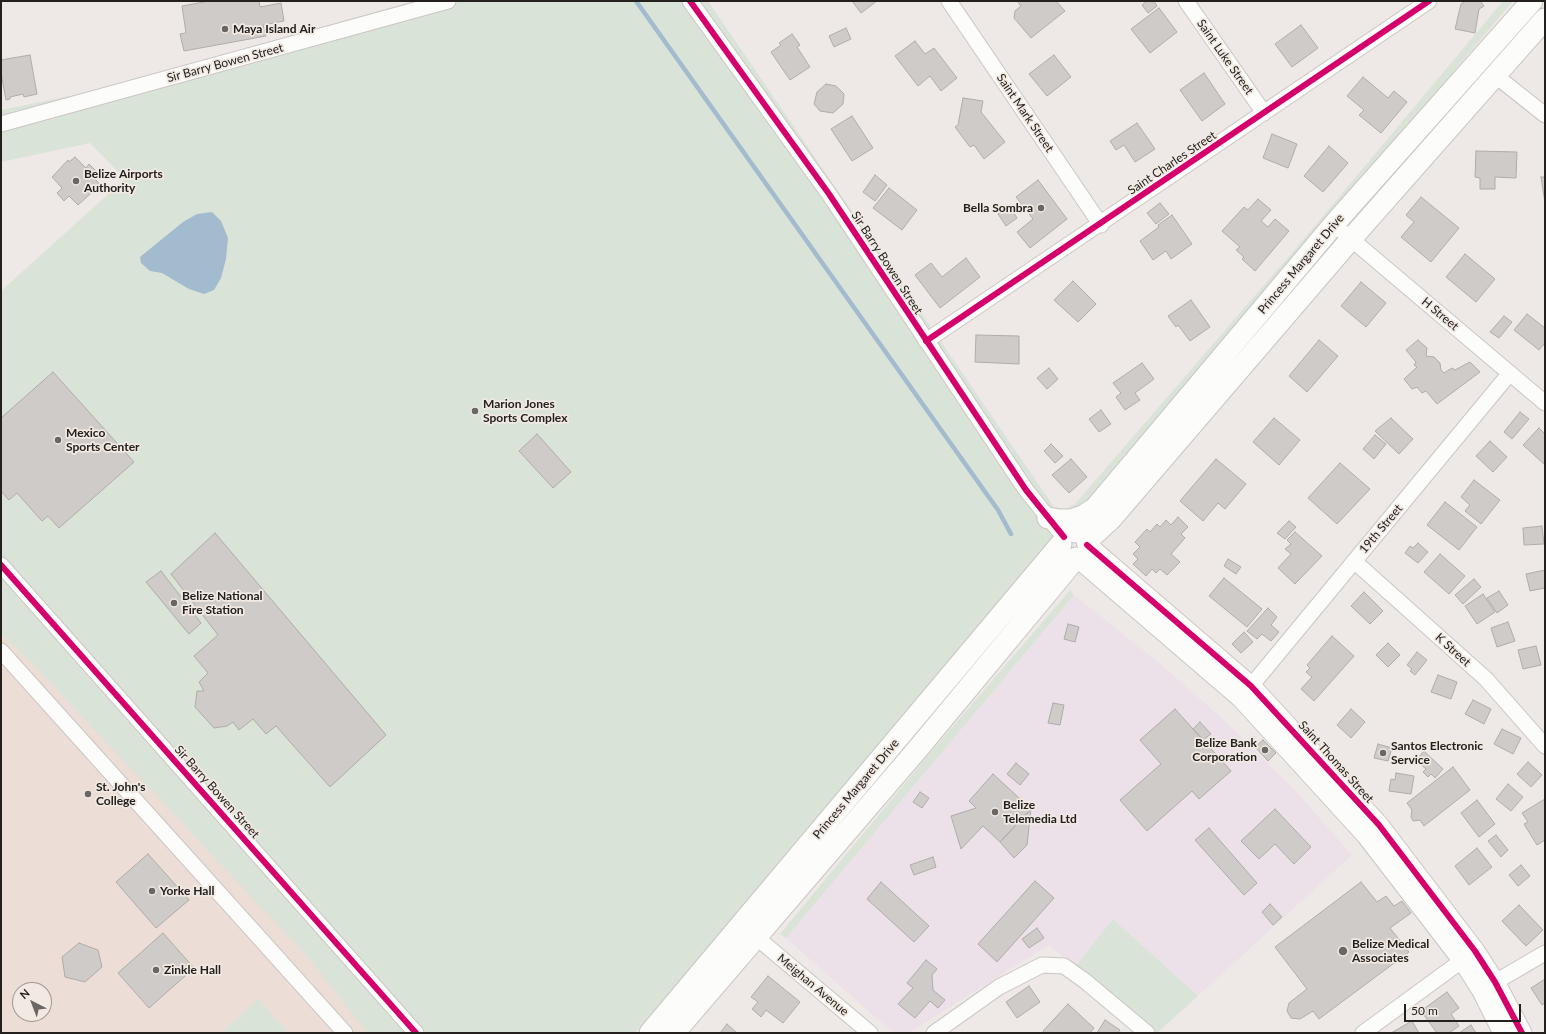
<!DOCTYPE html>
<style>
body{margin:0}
#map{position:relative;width:1546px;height:1034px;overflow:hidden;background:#eee9e6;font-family:Lato,sans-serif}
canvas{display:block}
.frame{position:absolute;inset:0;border:2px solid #23201e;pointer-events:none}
.north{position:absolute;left:12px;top:982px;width:40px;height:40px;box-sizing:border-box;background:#f1e9e2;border:1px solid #9f9994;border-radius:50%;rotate:318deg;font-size:11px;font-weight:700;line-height:16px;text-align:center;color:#23201e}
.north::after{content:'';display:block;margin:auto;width:14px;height:18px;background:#6a6664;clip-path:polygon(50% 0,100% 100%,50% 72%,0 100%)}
.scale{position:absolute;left:1404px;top:1004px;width:117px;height:18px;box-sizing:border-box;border:2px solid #23201e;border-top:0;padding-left:5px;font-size:12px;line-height:14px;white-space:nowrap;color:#23201e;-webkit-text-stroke:3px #f1e9e2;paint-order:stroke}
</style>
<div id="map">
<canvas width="1546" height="1034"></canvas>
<div class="frame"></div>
<div class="north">N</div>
<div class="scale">50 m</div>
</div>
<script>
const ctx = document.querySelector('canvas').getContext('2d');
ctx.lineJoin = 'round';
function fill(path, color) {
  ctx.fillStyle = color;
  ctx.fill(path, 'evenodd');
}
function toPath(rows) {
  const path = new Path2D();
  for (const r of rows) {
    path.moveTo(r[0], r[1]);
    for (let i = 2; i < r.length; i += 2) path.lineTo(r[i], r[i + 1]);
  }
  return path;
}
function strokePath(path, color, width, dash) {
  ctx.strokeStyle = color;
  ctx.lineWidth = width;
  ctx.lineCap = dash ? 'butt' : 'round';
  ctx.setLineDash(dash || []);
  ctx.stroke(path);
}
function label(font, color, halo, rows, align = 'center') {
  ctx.font = font + ' Lato,sans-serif';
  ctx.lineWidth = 3.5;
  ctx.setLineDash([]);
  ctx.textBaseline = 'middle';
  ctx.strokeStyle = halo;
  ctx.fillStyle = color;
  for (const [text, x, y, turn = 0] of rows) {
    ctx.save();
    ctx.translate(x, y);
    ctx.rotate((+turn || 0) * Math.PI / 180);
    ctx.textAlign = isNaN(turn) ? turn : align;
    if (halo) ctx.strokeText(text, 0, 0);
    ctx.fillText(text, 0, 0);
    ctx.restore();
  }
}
fill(toPath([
 [1074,595,1164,667,1224,720,1295,790,1352,855,1198,996,1113,919,1075,967,1049,945,909,1033,893,1033,786,938]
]), '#ece1e9');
fill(toPath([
 [1,598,388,1033,1,1033],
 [20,990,44,990,44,1014,20,1014]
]), '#edddd7');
fill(toPath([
 [414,1,708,1,1054,507,1066,509,1075,504,1309,233,1503,1,1513,1,1105,486,635,1033,368,1033,306,955,42,674,1,633,1,291,125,179,90,143,1,162,1,110,94,91],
 [1070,590,1074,595,786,938,780,934,936,746],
 [1113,919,1198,996,1157,1033,1146,1033,1075,967],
 [258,999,289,1033,221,1033]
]), '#dae3d7');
fill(toPath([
 [212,212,221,221,228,238,226,259,221,278,214,290,204,294,189,289,162,273,150,271,141,263,140,257,183,222,197,214]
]), '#a3bbce');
strokePath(toPath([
 [636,1,998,510,1011,534]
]), '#a3bbce', 4.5);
const building = toPath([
 [209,1,259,1,260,7,281,3,284,21,263,25,266,36,184,51,180,34,186,33,182,6,209,1],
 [852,1,877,1,861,13,852,1],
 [1017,1,1056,1,1065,11,1031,38,1014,18,1015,11,1021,6,1017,1],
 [1147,1,1154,1,1157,6,1148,13,1142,5,1147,1],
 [1466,1,1480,1,1484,6,1479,9,1475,33,1455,29,1461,4,1466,1],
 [1159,8,1177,32,1150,53,1131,29,1159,8],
 [1301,25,1318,48,1292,67,1275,44,1301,25],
 [846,28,851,39,834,47,829,36,846,28],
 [792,34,800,45,797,47,810,67,790,80,771,52,781,45,779,43,792,34],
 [915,41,925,54,934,48,957,78,941,91,930,76,918,86,895,56,915,41],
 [30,55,37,94,24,97,23,94,10,97,10,99,6,100,1,73,1,60,30,55],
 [1054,55,1071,77,1047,96,1029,74,1054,55],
 [1204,73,1225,104,1202,121,1180,90,1204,73],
 [1363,77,1388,98,1394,91,1407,102,1381,133,1359,115,1364,110,1347,96,1363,77],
 [826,84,836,86,844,94,843,104,833,113,820,111,814,104,817,92,826,84],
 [963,98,983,101,981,112,1005,142,984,159,974,145,970,147,955,127,958,125,963,98],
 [852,116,873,148,852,161,831,129,852,116],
 [1137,123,1155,149,1135,162,1124,145,1116,150,1110,141,1137,123],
 [1272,134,1297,144,1288,168,1263,158,1272,134],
 [1329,146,1348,163,1323,192,1304,176,1329,146],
 [1476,151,1517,152,1516,178,1495,177,1495,189,1480,189,1480,178,1475,177,1476,151],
 [75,157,86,168,89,164,96,171,92,175,100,185,78,205,69,196,64,201,57,193,62,188,52,177,68,160,69,162,75,157],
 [875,175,887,185,875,201,863,192,875,175],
 [1541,177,1545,177,1545,203,1541,177],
 [1038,180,1067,219,1030,248,1017,232,1033,219,1016,197,1038,180],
 [889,188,917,210,902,230,873,208,889,188],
 [1421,197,1459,228,1431,262,1401,237,1414,222,1406,215,1421,197],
 [1258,199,1271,210,1261,221,1268,227,1275,219,1289,231,1255,271,1242,259,1244,257,1236,250,1240,247,1222,231,1244,207,1248,210,1258,199],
 [1160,203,1169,214,1156,224,1147,213,1160,203],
 [1009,206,1017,218,1006,226,998,214,1009,206],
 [1172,215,1192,244,1171,259,1166,251,1153,260,1140,241,1159,227,1158,225,1172,215],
 [1465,254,1495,279,1476,302,1446,277,1465,254],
 [966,258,980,277,940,308,915,275,931,263,942,277,966,258],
 [1073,281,1096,304,1078,322,1054,300,1073,281],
 [1361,282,1386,303,1366,327,1341,306,1361,282],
 [1191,300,1210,327,1190,341,1178,325,1176,327,1168,316,1191,300],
 [1527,314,1545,328,1545,343,1539,350,1514,330,1527,314],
 [1504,316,1512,322,1499,338,1490,332,1504,316],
 [976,335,1019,336,1019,364,975,362,976,335],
 [1319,340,1338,356,1307,392,1289,376,1319,340],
 [1418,340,1427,348,1426,356,1434,357,1440,363,1441,370,1444,373,1452,368,1455,370,1470,362,1480,372,1437,404,1426,391,1422,393,1417,387,1412,389,1404,379,1417,367,1414,365,1416,362,1406,350,1418,340],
 [1142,363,1154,379,1135,393,1140,400,1125,410,1116,397,1121,393,1113,383,1142,363],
 [1049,368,1058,379,1047,389,1037,378,1049,368],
 [53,372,134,462,59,528,48,516,42,521,17,493,9,500,1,491,1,418,53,372],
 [1101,410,1111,424,1099,432,1089,419,1101,410],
 [1520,412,1529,419,1512,439,1504,432,1520,412],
 [1274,418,1300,440,1279,465,1253,442,1274,418],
 [1391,418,1413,439,1399,454,1375,431,1391,418],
 [1539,428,1545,434,1545,465,1523,445,1539,428],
 [537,434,571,472,553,488,519,451,537,434],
 [1375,435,1386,444,1374,459,1363,449,1375,435],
 [1490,441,1507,457,1493,472,1476,456,1490,441],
 [1051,444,1063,456,1055,463,1044,451,1051,444],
 [1071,459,1087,477,1069,493,1052,475,1071,459],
 [1216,459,1246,484,1225,509,1218,503,1203,521,1180,501,1216,459],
 [1340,463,1370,489,1337,524,1308,498,1340,463],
 [1474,480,1500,500,1481,524,1465,511,1470,505,1461,497,1474,480],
 [1445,502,1477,527,1459,550,1427,525,1445,502],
 [1178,517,1188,527,1181,534,1185,538,1171,554,1180,562,1167,575,1160,569,1156,573,1152,569,1146,576,1133,564,1138,559,1133,554,1140,547,1135,542,1147,529,1150,532,1157,524,1160,527,1166,520,1171,525,1178,517],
 [1289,521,1296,527,1285,539,1277,533,1289,521],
 [1542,526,1544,544,1524,545,1523,528,1542,526],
 [1295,532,1322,556,1295,584,1278,568,1291,554,1285,549,1291,544,1287,540,1295,532],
 [215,533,386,735,330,787,276,726,266,734,253,719,239,730,233,722,227,726,214,728,195,707,197,691,204,691,199,682,208,673,194,656,218,635,171,574,215,533],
 [1418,543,1428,552,1418,563,1405,553,1410,546,1413,548,1418,543],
 [1440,554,1465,576,1449,594,1424,572,1440,554],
 [1228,559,1241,567,1236,574,1224,566,1228,559],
 [1545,570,1545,588,1530,591,1526,574,1545,570],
 [161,571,201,623,189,634,146,582,161,571],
 [1224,578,1262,609,1247,627,1209,596,1224,578],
 [1474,579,1481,587,1463,604,1455,595,1474,579],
 [1499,591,1508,605,1497,613,1487,598,1499,591],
 [1364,592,1383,611,1370,624,1351,606,1364,592],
 [1483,594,1495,612,1477,624,1465,606,1483,594],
 [1268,608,1277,617,1271,625,1279,632,1271,641,1262,634,1257,639,1247,631,1268,608],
 [1508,622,1515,641,1497,647,1491,628,1508,622],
 [1068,624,1079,627,1075,642,1064,639,1068,624],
 [1244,632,1253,642,1241,653,1232,644,1244,632],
 [1332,636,1354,656,1314,701,1301,689,1312,677,1306,672,1310,668,1307,665,1332,636],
 [1388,643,1400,655,1388,667,1376,655,1388,643],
 [1536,646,1541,665,1523,669,1518,650,1536,646],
 [1417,652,1427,660,1415,675,1410,671,1412,669,1407,665,1417,652],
 [1438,675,1457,682,1451,699,1431,692,1438,675],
 [1473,700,1491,709,1484,724,1465,714,1473,700],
 [1053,703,1064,705,1060,725,1048,723,1053,703],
 [1175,709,1231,771,1199,799,1192,791,1147,831,1120,800,1161,764,1140,740,1175,709],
 [1351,709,1365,722,1351,738,1337,725,1351,709],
 [1200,722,1211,734,1203,740,1193,729,1200,722],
 [1502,729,1521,738,1513,754,1494,744,1502,729],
 [1263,740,1276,753,1268,761,1255,747,1263,740],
 [1378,744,1392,748,1388,761,1374,758,1378,744],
 [1424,751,1443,769,1435,778,1431,774,1428,777,1423,772,1426,769,1416,760,1424,751],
 [1528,762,1542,775,1531,787,1517,774,1528,762],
 [1016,763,1029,774,1020,785,1007,774,1016,763],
 [1453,767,1470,790,1424,826,1420,820,1413,821,1411,817,1412,810,1407,803,1453,767],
 [1396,773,1414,776,1411,794,1389,791,1391,779,1395,780,1396,773],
 [993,774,1031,809,1000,842,983,826,961,849,951,816,976,808,969,801,993,774],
 [1508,784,1523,797,1511,811,1496,799,1508,784],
 [920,792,929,798,922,808,913,802,920,792],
 [1545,799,1545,840,1537,845,1524,824,1528,822,1522,813,1545,799],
 [1477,800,1495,824,1479,837,1461,813,1477,800],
 [1031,809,1027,845,1014,858,1000,842,1031,809],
 [1275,809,1311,847,1294,864,1275,844,1259,859,1241,841,1275,809],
 [1209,828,1257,883,1244,895,1195,840,1209,828],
 [1496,835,1508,850,1501,857,1488,841,1496,835],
 [1477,848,1492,867,1469,885,1455,866,1477,848],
 [148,854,189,900,156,928,116,882,148,854],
 [933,857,936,867,914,875,910,865,933,857],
 [1521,865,1530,876,1518,886,1509,875,1521,865],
 [1035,881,1054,898,997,962,978,944,1035,881],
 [881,882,929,926,914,942,867,899,881,882],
 [1361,882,1377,902,1386,896,1394,906,1402,901,1411,913,1390,928,1409,952,1319,1019,1313,1011,1300,1019,1291,1018,1287,1011,1289,1003,1307,989,1275,947,1361,882],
 [1270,904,1282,917,1273,925,1262,912,1270,904],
 [1519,905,1543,930,1526,946,1502,921,1519,905],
 [1037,928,1044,938,1029,948,1022,939,1037,928],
 [163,933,194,968,149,1008,118,973,163,933],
 [79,943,98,950,102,967,85,982,65,977,62,957,79,943],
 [926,960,937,969,932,975,933,990,945,1000,938,1008,930,1001,915,1018,898,1004,913,988,907,983,926,960],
 [768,976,800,1002,783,1023,766,1010,761,1017,752,1009,758,1002,751,997,768,976],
 [1545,979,1545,1003,1542,1005,1531,988,1545,979],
 [1029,986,1040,1002,1017,1018,1006,1002,1029,986],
 [1447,992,1459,1008,1451,1014,1459,1026,1449,1033,1437,1033,1421,1011,1447,992],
 [1068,1004,1094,1028,1090,1033,1045,1033,1043,1031,1068,1004],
 [1105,1020,1120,1030,1118,1033,1097,1033,1105,1020],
 [1412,1021,1419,1033,1391,1033,1412,1021],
 [727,1024,737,1033,720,1033,727,1024],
 [1471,1025,1476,1033,1459,1033,1471,1025]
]);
fill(building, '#cfcbc8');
strokePath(building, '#afaca9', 1);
const minor = toPath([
 [690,1,829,194,1026,490,1064,537],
 [949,1,1101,225],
 [1186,1,1264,113],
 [1496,76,1545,115],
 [1,124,448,1],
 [1344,233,1545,403],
 [926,341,1429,1],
 [1354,561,1486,679,1545,746],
 [1,565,416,1033],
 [1,651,345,1033],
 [1251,686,1510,373],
 [756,937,870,1033],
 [1485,988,1545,953],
 [934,1033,999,987,1042,965,1064,966,1085,981,1147,1033],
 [1363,1033,1471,954]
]);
const tertiary = toPath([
 [1087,545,1251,686,1379,825,1475,951,1495,982,1522,1033],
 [1078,558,1241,698,1366,835,1463,961,1482,991,1503,1033]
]);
const secondary = toPath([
 [1048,518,1059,520,1071,520,1083,516,1092,510],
 [1075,532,1335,223,1532,1],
 [1087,541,1111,519,1351,239,1545,19],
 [650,1033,1061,544],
 [674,1033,916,751,1076,558]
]);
strokePath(minor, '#cac6c4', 17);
strokePath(tertiary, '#cac6c4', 21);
strokePath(secondary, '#cac6c4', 23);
strokePath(minor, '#fcfcfb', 15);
strokePath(tertiary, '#fcfcfb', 19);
strokePath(secondary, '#fcfcfb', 21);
strokePath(toPath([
 [690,1,829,194,1026,490,1064,537],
 [926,341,1429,1],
 [1087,545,1251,686,1379,825,1475,951,1495,982,1522,1033],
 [1,565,416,1033]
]), '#d6006c', 6);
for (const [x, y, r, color] of [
 [225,29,4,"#6a6664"],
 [76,181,4,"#6a6664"],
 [1041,208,4,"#6a6664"],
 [475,411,4,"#6a6664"],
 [58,440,4,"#6a6664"],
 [174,603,4,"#6a6664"],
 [1265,750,4,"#6a6664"],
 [1383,753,4,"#6a6664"],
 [88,794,4,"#6a6664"],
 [995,812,4,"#6a6664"],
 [152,891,4,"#6a6664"],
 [1343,951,5,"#6a6664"],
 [156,970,4,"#6a6664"]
]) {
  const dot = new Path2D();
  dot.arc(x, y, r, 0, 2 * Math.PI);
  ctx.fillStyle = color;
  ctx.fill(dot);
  strokePath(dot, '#f1e9e2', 1.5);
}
label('bold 12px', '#23201e', '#f1e9e2', [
 ["Maya Island Air",233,29],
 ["Belize Airports",84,174],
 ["Authority",84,188],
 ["Bella Sombra",1033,208,"right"],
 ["Marion Jones",483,404],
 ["Sports Complex",483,418],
 ["Mexico",66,433],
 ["Sports Center",66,447],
 ["Belize National",182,596],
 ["Fire Station",182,610],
 ["Belize Bank",1257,743,"right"],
 ["Corporation",1257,757,"right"],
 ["Santos Electronic",1391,746],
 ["Service",1391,760],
 ["St. John's",96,787],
 ["College",96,801],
 ["Belize",1003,805],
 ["Telemedia Ltd",1003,819],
 ["Yorke Hall",160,891],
 ["Belize Medical",1352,944],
 ["Associates",1352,958],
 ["Zinkle Hall",164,970]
], 'left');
label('12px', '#23201e', '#f1e9e2', [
 ["Saint Luke Street",1225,57,55],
 ["Sir Barry Bowen Street",225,63,-15],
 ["Saint Mark Street",1025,113,56],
 ["Saint Charles Street",1172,163,-34],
 ["Sir Barry Bowen Street",887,263,57],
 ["Princess Margaret Drive",1301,264,-50],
 ["H Street",1440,314,40],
 ["19th Street",1381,529,-50],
 ["K Street",1453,650,42],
 ["Saint Thomas Street",1336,762,48],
 ["Princess Margaret Drive",856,789,-50],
 ["Sir Barry Bowen Street",217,792,48],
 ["Meighan Avenue",813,985,40]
]);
</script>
